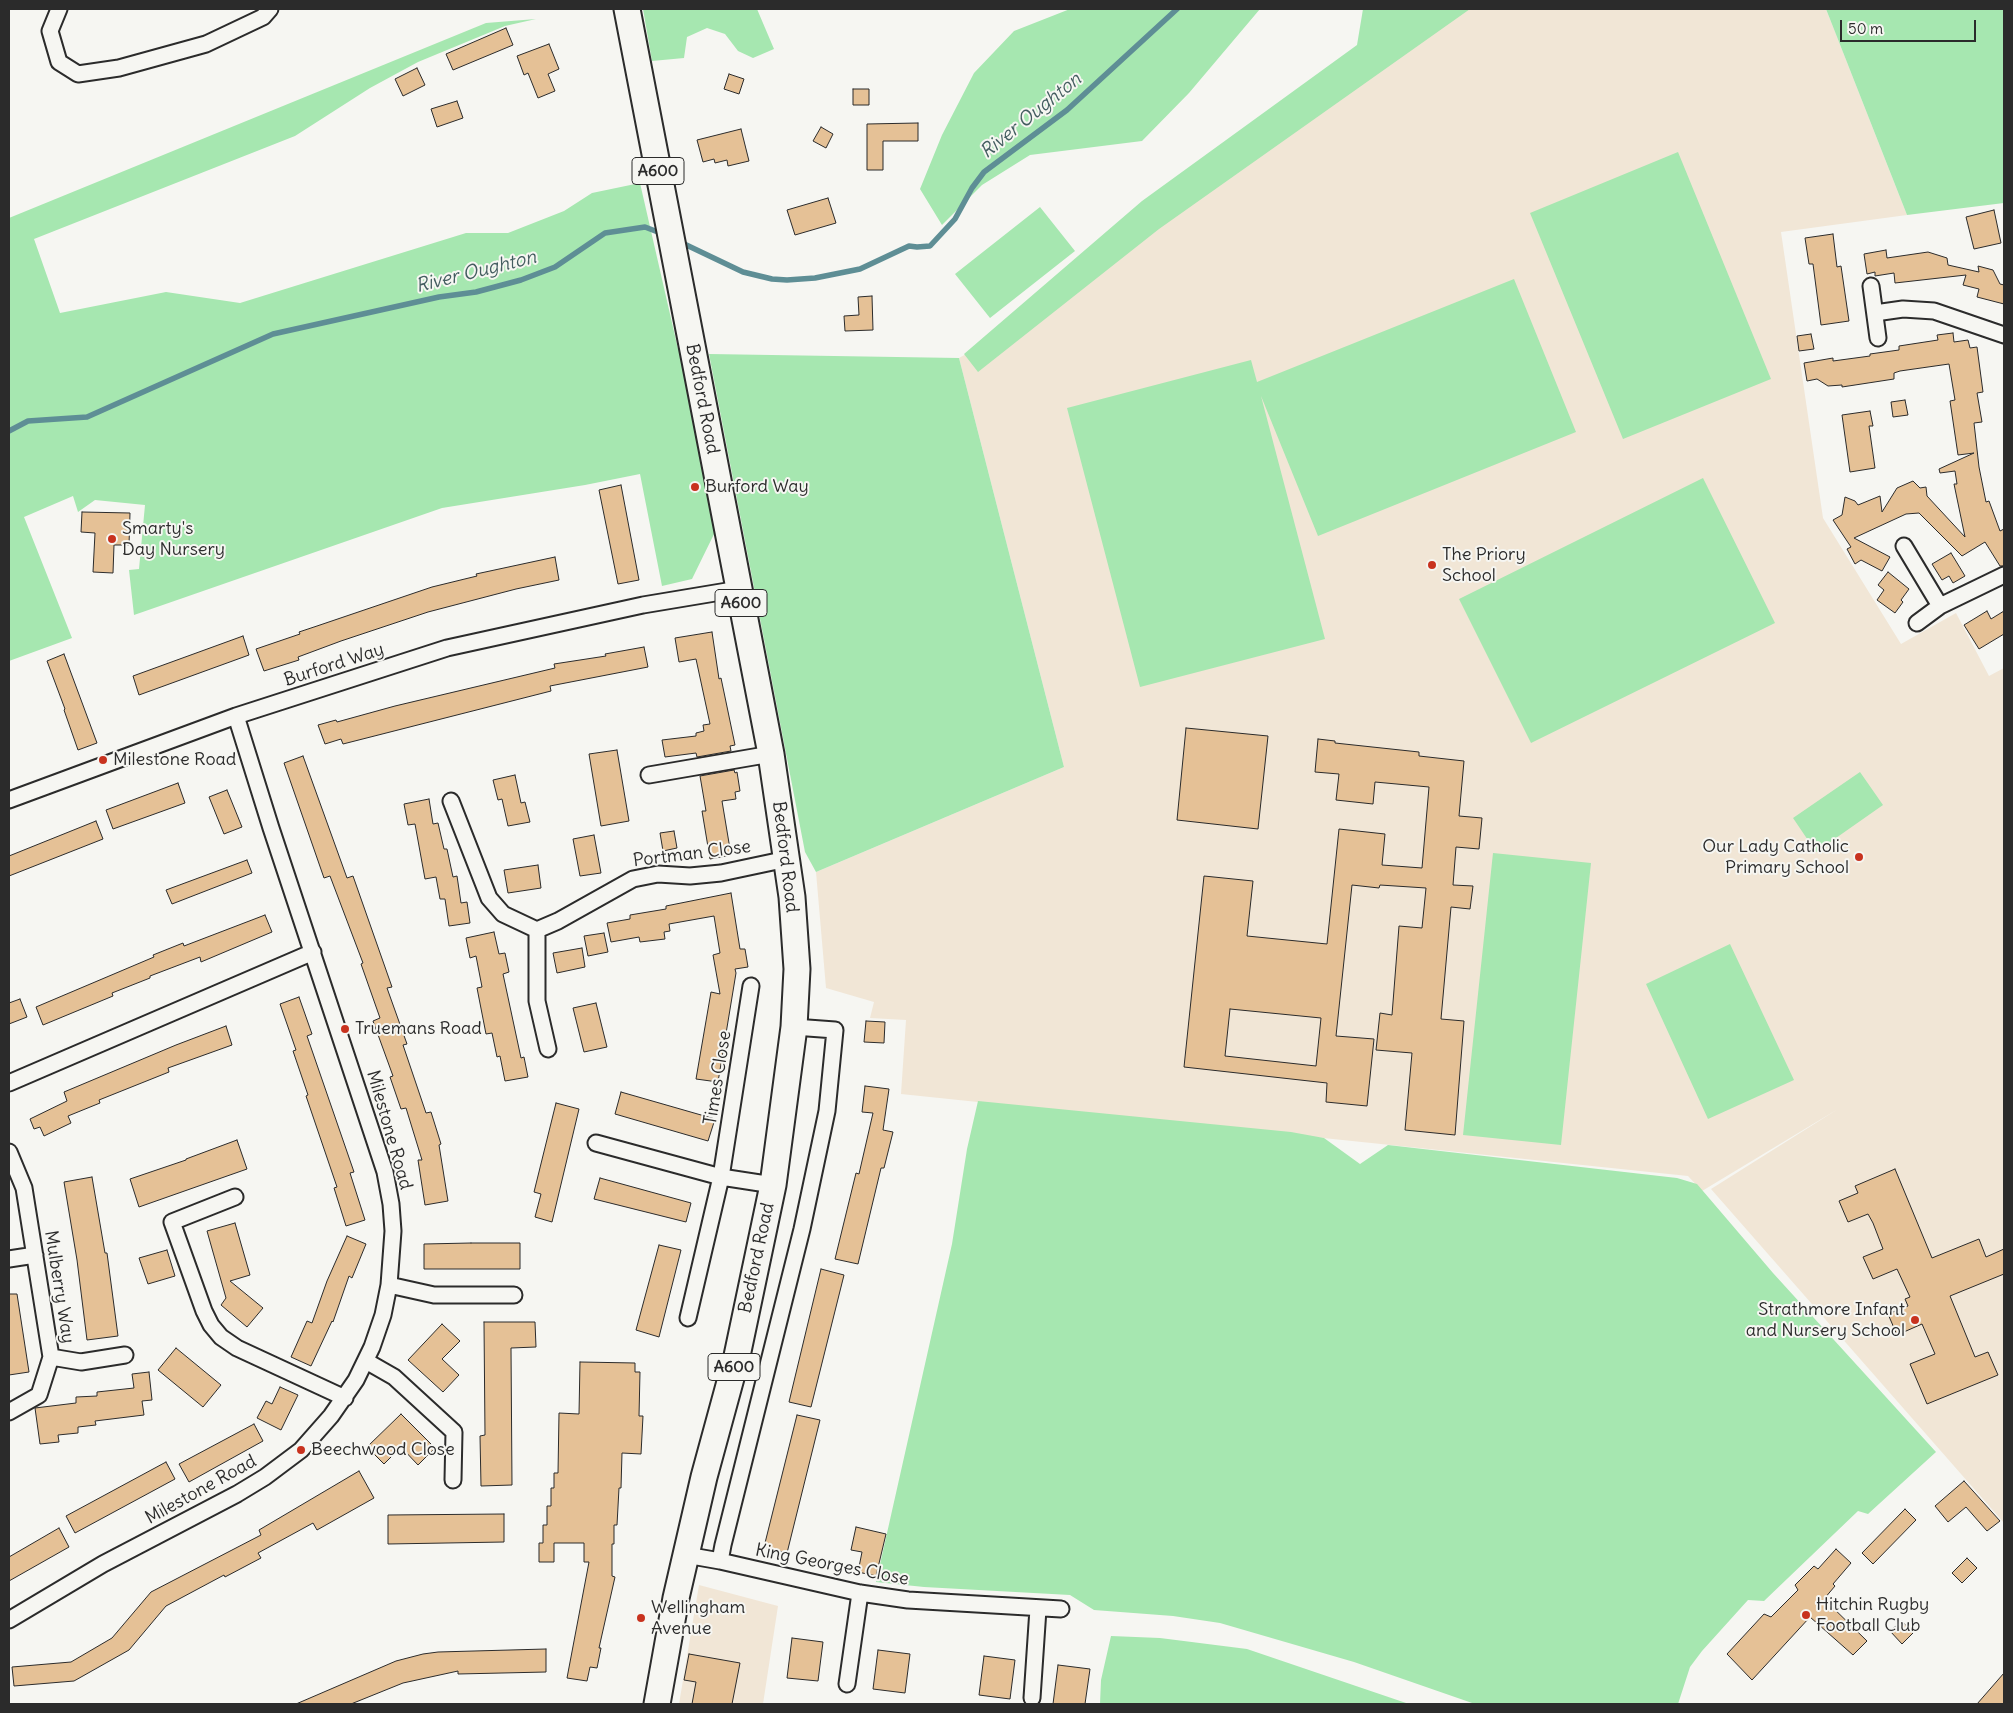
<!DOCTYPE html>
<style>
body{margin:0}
#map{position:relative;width:2013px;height:1713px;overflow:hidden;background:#f6f6f2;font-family:Delius,sans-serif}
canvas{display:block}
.frame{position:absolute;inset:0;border:10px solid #2b2b2b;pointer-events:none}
.scale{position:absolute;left:1840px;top:20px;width:136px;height:22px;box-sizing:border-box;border:2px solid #2b2b2b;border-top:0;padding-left:6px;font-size:15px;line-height:18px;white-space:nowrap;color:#2b2b2b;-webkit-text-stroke:4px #f6f6f2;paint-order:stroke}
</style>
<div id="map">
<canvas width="2013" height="1713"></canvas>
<div class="frame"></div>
<div class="scale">50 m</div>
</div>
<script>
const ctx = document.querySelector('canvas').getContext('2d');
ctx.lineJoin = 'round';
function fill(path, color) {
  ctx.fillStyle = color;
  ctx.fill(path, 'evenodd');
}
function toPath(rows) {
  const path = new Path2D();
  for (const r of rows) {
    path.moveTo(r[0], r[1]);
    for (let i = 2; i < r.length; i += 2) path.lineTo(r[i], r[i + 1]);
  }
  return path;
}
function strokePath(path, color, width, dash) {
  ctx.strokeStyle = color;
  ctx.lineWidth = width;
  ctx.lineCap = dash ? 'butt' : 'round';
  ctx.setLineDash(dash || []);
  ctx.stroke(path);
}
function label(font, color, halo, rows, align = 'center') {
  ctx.font = font + ' Delius,sans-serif';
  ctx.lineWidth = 4;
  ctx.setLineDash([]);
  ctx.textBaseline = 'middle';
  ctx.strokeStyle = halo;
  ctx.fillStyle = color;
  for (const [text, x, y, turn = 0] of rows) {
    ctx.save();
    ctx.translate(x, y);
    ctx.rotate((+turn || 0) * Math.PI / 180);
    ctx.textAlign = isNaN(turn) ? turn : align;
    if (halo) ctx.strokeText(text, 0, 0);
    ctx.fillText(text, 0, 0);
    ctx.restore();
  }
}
fill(toPath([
 [1437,9,1826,9,1907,215,1781,232,1823,518,1901,644,1956,613,1989,676,2004,668,2004,1523,1711,1189,1838,1109,1702,1191,1688,1176,901,1094,906,1020,870,1018,874,1002,826,988,816,872,1064,767,959,358,968,353],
 [699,1585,778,1606,763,1704,679,1704]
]), '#f1e6d6');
fill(toPath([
 [643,9,757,9,774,49,753,58,738,51,725,34,707,28,687,37,684,58,652,61],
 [1070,9,1260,9,1189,93,1142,141,1030,155,982,185,942,225,920,189,942,135,974,73,1014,31],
 [1363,9,1470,9,1159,229,978,372,964,354,1142,201,1357,45],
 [1826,9,2004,9,2004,203,1907,215],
 [536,19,505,26,418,62,370,88,295,136,34,239,60,313,166,292,240,303,466,233,508,233,564,211,592,193,640,183,678,349,683,352,716,530,692,579,662,586,640,474,585,485,442,508,134,615,129,570,139,569,145,505,95,500,78,512,73,496,24,517,72,638,9,661,9,218,486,23],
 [1678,152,1771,379,1623,439,1530,213],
 [1040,207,1075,251,990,318,955,274],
 [1514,279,1576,432,1318,536,1261,396,1325,639,1140,687,1067,408,1251,360,1257,382],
 [709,354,959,358,1064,767,816,872,805,852],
 [1703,478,1775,623,1531,743,1459,599],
 [1860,772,1883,805,1816,852,1793,818],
 [1493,853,1591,863,1561,1145,1463,1135],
 [1730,944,1794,1080,1708,1119,1646,984],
 [978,1101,1291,1132,1324,1138,1360,1164,1388,1145,1677,1178,1697,1184,1773,1273,1936,1452,1868,1514,1858,1511,1764,1601,1748,1600,1702,1651,1690,1667,1678,1704,1475,1704,1354,1662,1220,1623,1173,1616,1094,1610,1070,1595,924,1587,876,1582,952,1244,967,1149],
 [1111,1636,1160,1638,1247,1649,1409,1704,1100,1704,1101,1680]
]), '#a6e7b0');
strokePath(toPath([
 [678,241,743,272,772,279,787,280,815,278,860,269,909,246,917,247,930,246,955,219,972,188,984,172,1067,110,1177,9],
 [9,431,28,421,87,417,273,334,439,297,476,292,521,280,555,267,605,233,645,227,663,234]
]), '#5e8e95', 5.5);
const building = toPath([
 [506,28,513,45,453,70,446,54,506,28],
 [549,44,559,69,548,74,555,91,538,98,528,73,524,75,517,56,549,44],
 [417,68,425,85,403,96,395,79,417,68],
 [729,74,744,79,739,94,724,89,729,74],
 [853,89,869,89,869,105,853,105,853,89],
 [457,101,463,118,437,127,431,109,457,101],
 [918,123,918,141,883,141,883,170,867,170,867,124,918,123],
 [821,127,833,134,826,148,813,141,821,127],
 [741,129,749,161,728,166,727,160,715,163,714,159,703,162,697,140,741,129],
 [828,198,836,223,795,235,787,210,828,198],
 [1994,210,2001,243,1974,249,1966,217,1994,210],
 [1833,234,1837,267,1841,266,1849,321,1821,325,1813,264,1809,264,1805,238,1833,234],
 [1886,250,1887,258,1928,252,1947,258,1948,265,1979,272,1978,266,1993,270,2000,284,2004,285,2004,304,1977,297,1979,289,1963,285,1966,275,1895,283,1894,273,1875,276,1875,272,1867,274,1864,254,1886,250],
 [872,296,873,330,845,331,844,316,859,315,858,297,872,296],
 [1953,333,1954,342,1968,340,1970,348,1977,347,1983,392,1977,393,1982,422,1974,423,1979,467,1986,502,1989,501,2000,531,2004,529,2004,566,2000,566,1985,542,1962,556,1919,513,1906,514,1854,538,1890,557,1882,571,1861,560,1855,564,1847,549,1851,547,1833,520,1842,515,1845,497,1855,501,1858,505,1880,496,1882,512,1897,488,1913,481,1920,488,1926,487,1927,496,1965,537,1954,484,1957,484,1955,471,1940,473,1939,469,1974,453,1958,455,1950,401,1955,400,1949,364,1900,371,1894,373,1894,379,1842,387,1842,385,1828,386,1817,379,1807,381,1804,363,1833,358,1833,361,1870,356,1870,354,1899,350,1899,346,1938,340,1937,335,1953,333],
 [1811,334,1814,349,1799,351,1797,336,1811,334],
 [1905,400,1908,415,1893,417,1891,402,1905,400],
 [1870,411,1873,426,1869,426,1875,468,1850,472,1842,415,1870,411],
 [621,485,639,580,618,584,599,490,621,485],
 [82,512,130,513,129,545,114,545,113,573,93,572,95,533,81,532,82,512],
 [1951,553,1965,576,1953,583,1949,576,1942,580,1932,564,1951,553],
 [555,557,559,580,516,589,428,612,341,641,298,657,299,660,264,671,256,649,300,634,299,632,317,626,432,587,477,576,476,574,555,557],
 [1888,572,1909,589,1901,600,1903,602,1895,613,1877,600,1884,590,1878,585,1888,572],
 [1987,611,1991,619,2004,611,2004,634,1979,649,1964,625,1987,611],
 [712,632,719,679,721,678,735,745,730,746,731,751,697,757,696,753,665,757,662,740,696,736,696,733,704,731,703,725,710,724,696,659,679,662,675,638,712,632],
 [243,636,249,655,139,695,133,676,243,636],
 [644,647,648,667,550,686,551,691,343,744,341,739,325,744,318,725,336,720,337,722,395,706,555,668,554,664,606,656,605,654,644,647],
 [64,654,97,743,78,750,64,710,65,709,47,661,64,654],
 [1186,728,1268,736,1258,829,1177,820,1186,728],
 [1318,739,1335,741,1335,743,1419,752,1419,756,1464,761,1459,816,1482,818,1479,849,1456,847,1453,885,1473,886,1470,909,1451,907,1441,1019,1464,1021,1455,1135,1405,1130,1412,1053,1376,1050,1380,1013,1392,1015,1399,926,1422,928,1426,888,1380,885,1379,888,1352,885,1336,1036,1374,1039,1367,1106,1326,1102,1327,1083,1184,1067,1204,876,1253,881,1247,936,1327,944,1339,829,1385,834,1382,865,1422,868,1429,787,1375,782,1373,804,1336,800,1339,774,1315,772,1318,739],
 [1230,1009,1321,1018,1316,1066,1225,1056,1230,1009],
 [617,750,629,821,601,826,589,754,617,750],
 [303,756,347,878,353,876,392,987,387,988,407,1044,403,1045,426,1113,431,1112,441,1144,439,1145,448,1201,425,1205,418,1160,422,1160,406,1108,401,1109,390,1077,393,1076,373,1021,380,1018,361,964,363,963,330,876,324,878,284,763,303,756],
 [734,770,735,773,737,772,740,791,735,792,736,799,722,801,731,855,710,859,702,811,706,811,700,776,734,770],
 [515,775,521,803,525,802,530,822,508,826,502,799,498,800,493,780,515,775],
 [178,783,185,803,113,829,106,810,178,783],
 [227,790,242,827,224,834,209,797,227,790],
 [429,799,433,824,438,823,444,849,447,849,453,877,457,876,461,903,467,902,470,923,449,926,445,899,440,899,436,877,425,879,415,824,408,825,404,804,429,799],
 [96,821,103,839,9,876,9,856,96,821],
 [674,831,677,848,663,851,660,833,674,831],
 [594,835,601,873,580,876,573,839,594,835],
 [247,860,252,873,172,904,166,890,247,860],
 [538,865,541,888,508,893,504,870,538,865],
 [731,893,740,949,745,949,748,967,735,969,736,973,718,1082,696,1079,711,992,720,994,713,955,720,953,714,916,669,924,670,931,664,932,665,939,640,942,639,937,611,942,607,923,630,919,630,915,666,909,666,906,731,893],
 [265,915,272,932,201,962,200,957,150,976,150,978,112,993,113,996,43,1025,36,1007,154,957,153,955,183,943,184,946,265,915],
 [494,932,499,954,505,953,509,972,503,974,521,1058,524,1057,528,1077,505,1081,500,1056,497,1057,492,1033,486,1034,477,988,482,987,476,956,470,958,466,938,494,932],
 [604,933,608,952,588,956,584,936,604,933],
 [582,948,585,967,557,973,553,953,582,948],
 [299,997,312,1034,307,1036,354,1172,350,1173,365,1220,346,1226,334,1188,337,1187,306,1096,308,1095,293,1051,296,1050,280,1004,299,997],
 [20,999,27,1017,9,1024,9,1003,20,999],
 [596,1003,607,1047,584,1052,573,1008,596,1003],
 [866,1021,885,1022,884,1043,864,1042,866,1021],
 [226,1026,232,1045,168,1068,169,1072,99,1100,100,1103,68,1116,71,1123,44,1136,40,1127,34,1129,30,1119,67,1101,64,1092,176,1045,226,1026],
 [865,1086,889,1089,883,1130,893,1132,884,1168,881,1168,858,1264,835,1259,856,1173,859,1174,873,1113,862,1112,865,1086],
 [621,1092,715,1119,708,1141,615,1114,621,1092],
 [556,1103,579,1109,552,1222,535,1217,541,1194,534,1192,556,1103],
 [237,1140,247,1169,139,1207,130,1179,186,1160,186,1159,237,1140],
 [1895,1169,1932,1258,1979,1239,1986,1257,2004,1249,2004,1274,1950,1296,1975,1357,1988,1352,1998,1375,1927,1404,1910,1364,1935,1354,1922,1324,1897,1335,1888,1314,1908,1306,1905,1299,1910,1297,1897,1269,1873,1279,1863,1257,1883,1249,1873,1223,1868,1214,1848,1222,1839,1201,1858,1193,1855,1186,1895,1169],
 [92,1177,105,1253,107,1253,118,1336,87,1340,77,1260,64,1182,92,1177],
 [600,1178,691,1203,686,1222,594,1199,600,1178],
 [235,1223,250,1275,230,1281,263,1308,247,1327,221,1305,226,1298,207,1231,235,1223],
 [347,1236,366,1244,352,1278,349,1276,333,1322,332,1321,311,1366,291,1357,307,1321,312,1323,327,1281,347,1236],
 [471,1243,520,1243,520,1269,424,1269,424,1244,471,1243],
 [659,1245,681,1250,659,1337,636,1330,659,1245],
 [167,1250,175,1276,148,1284,139,1258,167,1250],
 [821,1269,844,1275,811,1407,789,1402,821,1269],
 [9,1294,17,1294,29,1372,9,1375,9,1294],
 [484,1322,535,1322,536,1347,511,1348,512,1485,481,1486,480,1436,485,1435,484,1322],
 [442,1324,460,1341,442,1359,459,1375,443,1392,408,1360,442,1324],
 [176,1348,221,1385,203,1407,158,1370,176,1348],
 [580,1362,635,1363,635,1372,640,1372,639,1416,643,1416,641,1454,622,1453,621,1488,619,1488,617,1525,614,1525,614,1544,612,1544,612,1576,615,1577,599,1648,601,1648,597,1668,590,1667,587,1681,567,1678,589,1562,584,1562,584,1543,554,1543,554,1562,539,1562,539,1543,543,1543,543,1525,547,1525,547,1506,551,1506,551,1488,554,1488,554,1473,558,1473,559,1413,579,1414,580,1362],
 [149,1372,152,1400,142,1401,144,1415,95,1421,96,1425,78,1427,78,1433,58,1435,59,1442,40,1444,35,1408,76,1403,76,1397,97,1396,97,1392,134,1388,132,1374,149,1372],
 [280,1387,298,1395,281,1430,257,1418,266,1401,272,1404,280,1387],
 [401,1414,435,1448,418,1465,401,1447,384,1464,367,1447,401,1414],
 [797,1415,820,1420,787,1553,764,1547,797,1415],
 [254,1424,263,1441,189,1482,179,1464,254,1424],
 [166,1462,175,1479,75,1533,66,1516,166,1462],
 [359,1471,374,1498,317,1530,313,1523,258,1553,261,1558,225,1577,224,1575,166,1606,129,1650,74,1681,14,1686,12,1667,71,1662,112,1638,151,1592,261,1535,259,1530,359,1471],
 [1964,1481,2000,1521,1987,1531,1966,1507,1948,1522,1935,1506,1964,1481],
 [1905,1509,1916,1520,1873,1564,1862,1553,1905,1509],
 [504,1514,504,1542,388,1544,388,1515,504,1514],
 [856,1527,886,1534,876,1576,858,1572,862,1552,851,1550,856,1527],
 [59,1528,69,1547,9,1581,9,1557,59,1528],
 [1836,1549,1851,1563,1833,1584,1835,1586,1824,1599,1867,1641,1853,1655,1810,1617,1752,1680,1727,1654,1764,1614,1771,1617,1798,1590,1795,1585,1814,1566,1818,1569,1836,1549],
 [1967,1558,1977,1568,1962,1583,1952,1573,1967,1558],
 [1902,1621,1913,1633,1902,1644,1890,1631,1902,1621],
 [792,1638,823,1642,818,1681,787,1678,792,1638],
 [546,1649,546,1672,458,1674,458,1671,403,1683,351,1704,296,1704,396,1661,423,1654,438,1652,546,1649],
 [878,1650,910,1654,905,1693,873,1689,878,1650],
 [689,1654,740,1663,732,1704,692,1704,696,1682,684,1680,689,1654],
 [984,1656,1015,1660,1010,1699,979,1695,984,1656],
 [1058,1665,1090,1669,1085,1704,1053,1704,1058,1665],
 [2004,1673,2004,1704,1977,1704,2004,1673]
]);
fill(building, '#e5c196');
strokePath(building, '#2b2b2b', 1);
const street = toPath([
 [59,9,50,31,59,62,78,74,119,68,206,44,263,17,270,9],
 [1871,286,1878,338],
 [1875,313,1903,309,1934,311,2004,335],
 [1904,546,1940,606],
 [1917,623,1940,606,2004,575],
 [649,775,771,754],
 [9,800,236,716,447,648,643,605,739,589],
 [451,801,489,898,503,914,537,930,558,921,633,879,658,874,690,876,721,873,787,859],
 [537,930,537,1001,548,1049],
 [9,1083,313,952],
 [596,1143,721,1177,773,1185],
 [9,1152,24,1188,51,1357,39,1395,9,1412],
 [235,1197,172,1222,204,1311,211,1325,221,1337,237,1348,345,1398],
 [9,1259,35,1255],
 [389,1285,434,1295,514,1295],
 [688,1318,721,1177,751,986],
 [51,1357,81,1362,125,1355],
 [366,1361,394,1377,454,1432,453,1480],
 [686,1555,720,1561,860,1593,908,1600,1061,1609],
 [720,1561,723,1545,802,1229,827,1111,835,1030,794,1027],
 [9,1620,103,1564,237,1494,265,1477,301,1450,331,1416,356,1380,372,1347,383,1315,389,1285,393,1231,391,1204,385,1172,271,828,236,716],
 [847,1684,860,1593],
 [1032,1698,1038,1609]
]);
const primary = toPath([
 [627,9,771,754,792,897,797,969,794,1027,773,1185,737,1356,704,1477,676,1598,657,1704]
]);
strokePath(street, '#2b2b2b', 19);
strokePath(primary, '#2b2b2b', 29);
strokePath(street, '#f6f6f2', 15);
strokePath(primary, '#f6f6f2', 25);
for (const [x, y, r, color] of [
 [695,487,5,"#c8321e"],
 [112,539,5,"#c8321e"],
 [1432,565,5,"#c8321e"],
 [103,760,5,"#c8321e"],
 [1859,857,5,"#c8321e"],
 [345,1029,5,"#c8321e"],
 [1915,1320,5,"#c8321e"],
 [301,1450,5,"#c8321e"],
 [1806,1615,5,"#c8321e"],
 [641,1618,5,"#c8321e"]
]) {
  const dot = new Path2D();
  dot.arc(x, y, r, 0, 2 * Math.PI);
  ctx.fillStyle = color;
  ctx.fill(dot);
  strokePath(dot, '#f6f6f2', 2);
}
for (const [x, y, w] of [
 [658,171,52],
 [741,603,52],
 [734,1367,52]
]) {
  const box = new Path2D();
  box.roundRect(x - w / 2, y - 13.5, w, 27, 4);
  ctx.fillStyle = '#f6f6f2';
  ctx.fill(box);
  strokePath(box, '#2b2b2b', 1);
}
label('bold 16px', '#2b2b2b', null, [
 ["A600",658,171],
 ["A600",741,603],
 ["A600",734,1367]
]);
label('18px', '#2b2b2b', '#f6f6f2', [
 ["Bedford Road",702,399,79],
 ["Burford Way",334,665,-18],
 ["Portman Close",692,854,-7],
 ["Bedford Road",785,857,83],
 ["Times Close",718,1078,-81],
 ["Milestone Road",389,1130,74],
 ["Bedford Road",757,1258,-78],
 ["Mulberry Way",59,1287,81],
 ["Milestone Road",201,1490,-29],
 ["King Georges Close",832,1565,11]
]);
label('18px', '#2b2b2b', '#f6f6f2', [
 ["Burford Way",705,487],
 ["Smarty's",122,529],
 ["Day Nursery",122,550],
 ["The Priory",1442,555],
 ["School",1442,576],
 ["Milestone Road",113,760],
 ["Our Lady Catholic",1849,847,"right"],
 ["Primary School",1849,868,"right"],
 ["Truemans Road",355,1029],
 ["Strathmore Infant",1905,1310,"right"],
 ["and Nursery School",1905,1331,"right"],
 ["Beechwood Close",311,1450],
 ["Hitchin Rugby",1816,1605],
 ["Football Club",1816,1626],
 ["Wellingham",651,1608],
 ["Avenue",651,1629]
], 'left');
label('italic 19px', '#445d60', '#f6f6f2', [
 ["River Oughton",1031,116,-39],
 ["River Oughton",476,272,-14]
]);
</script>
